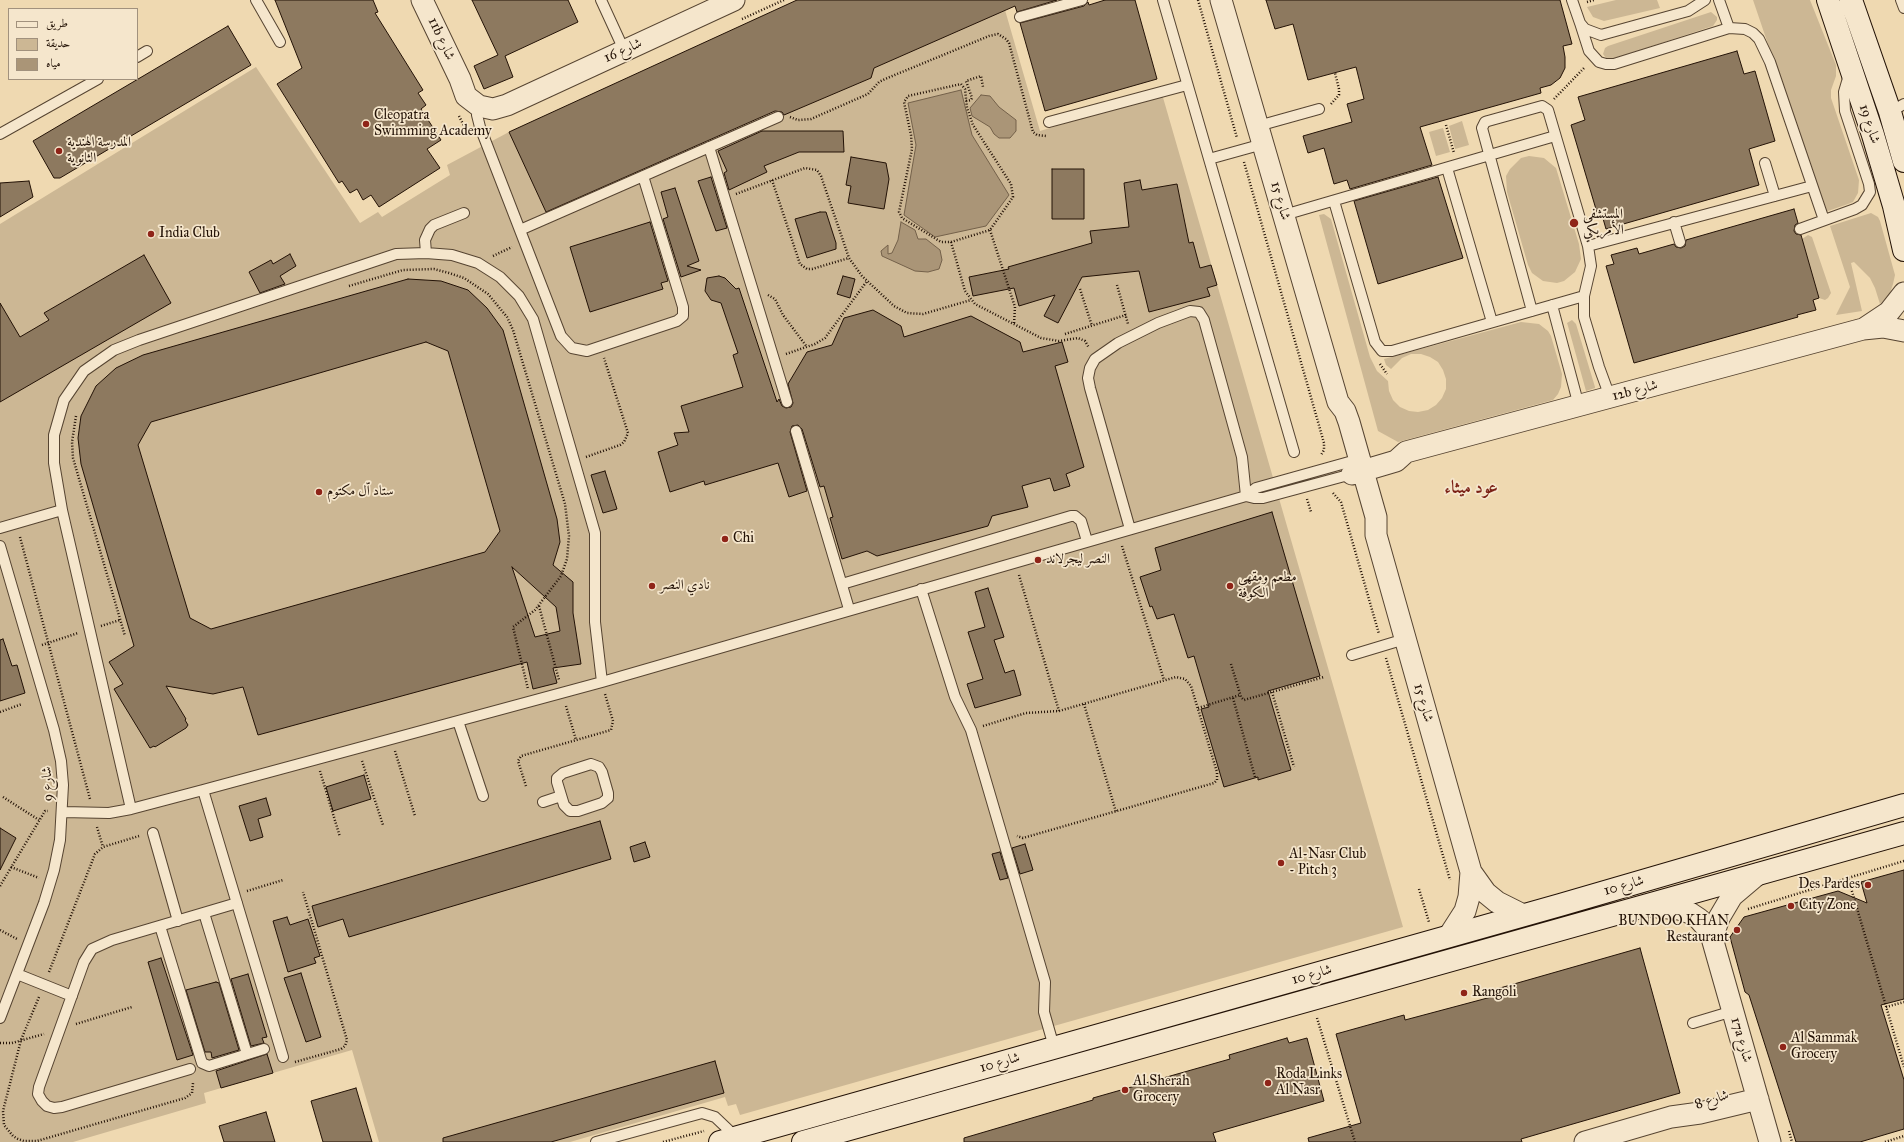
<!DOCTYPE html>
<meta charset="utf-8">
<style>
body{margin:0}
#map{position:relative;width:1904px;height:1142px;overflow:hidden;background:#efd9b1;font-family:"IM FELL Great Primer",Amiri,serif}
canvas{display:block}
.legend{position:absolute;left:8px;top:8px;width:130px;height:72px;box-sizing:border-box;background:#f5e6cc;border:1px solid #a1917d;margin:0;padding:5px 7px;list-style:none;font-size:12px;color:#231206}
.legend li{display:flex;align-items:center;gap:8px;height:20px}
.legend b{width:20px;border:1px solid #a1917d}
</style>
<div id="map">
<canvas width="1904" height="1142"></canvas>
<ul class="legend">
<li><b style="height:5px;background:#f5e6cc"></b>طريق</li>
<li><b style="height:11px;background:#ccb794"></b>حديقة</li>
<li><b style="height:11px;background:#aa9577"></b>مياه</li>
</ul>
</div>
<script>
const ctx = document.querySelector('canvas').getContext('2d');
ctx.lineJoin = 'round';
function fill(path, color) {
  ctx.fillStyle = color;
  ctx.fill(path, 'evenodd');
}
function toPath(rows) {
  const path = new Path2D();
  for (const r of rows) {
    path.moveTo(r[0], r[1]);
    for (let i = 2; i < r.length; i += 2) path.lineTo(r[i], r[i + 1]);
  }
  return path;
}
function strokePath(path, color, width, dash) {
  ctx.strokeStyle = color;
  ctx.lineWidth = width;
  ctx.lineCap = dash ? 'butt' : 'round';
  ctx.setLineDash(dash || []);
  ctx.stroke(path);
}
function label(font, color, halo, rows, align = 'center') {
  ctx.font = font + ' "IM FELL Great Primer",Amiri,serif';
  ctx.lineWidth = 3.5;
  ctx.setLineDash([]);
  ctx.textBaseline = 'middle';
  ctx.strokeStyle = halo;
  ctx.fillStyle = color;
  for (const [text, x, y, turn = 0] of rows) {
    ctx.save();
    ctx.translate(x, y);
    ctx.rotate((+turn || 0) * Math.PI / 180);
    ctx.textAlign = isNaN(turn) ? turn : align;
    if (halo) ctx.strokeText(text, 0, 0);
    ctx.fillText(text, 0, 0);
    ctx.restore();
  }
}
fill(toPath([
 [1616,0,1657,0,1660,8,1604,21,1593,17,1587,7],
 [1753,0,1810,0,1836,65,1836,76,1831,90,1831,98,1859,180,1858,193,1853,202,1848,204,1825,212],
 [1005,10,1040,131,1162,94,1403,927,740,1115,736,1104,728,1106,725,1097,570,1142,379,1142,352,1050,204,1093,206,1103,73,1142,0,1142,0,224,256,67,360,223,378,212,382,217,450,175,447,165,509,132,547,213,788,106,798,109,871,78,874,68],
 [1711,12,1717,17,1717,20,1713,26,1613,59,1606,58,1603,54,1605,48,1608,46],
 [1462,121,1469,145,1455,149,1449,126],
 [1443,128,1450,152,1436,156,1429,132],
 [1529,156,1544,158,1556,168,1579,244,1581,259,1575,272,1564,281,1557,283,1543,281,1532,273,1528,265,1507,192,1506,176,1510,169,1521,158],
 [1871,213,1878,217,1880,221,1895,275,1893,284,1890,293,1880,304,1875,288,1870,278,1854,262,1851,263,1862,311,1836,315,1850,287,1830,226],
 [1324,214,1331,219,1370,357,1377,371,1388,381,1389,391,1393,400,1400,407,1409,411,1418,412,1428,410,1436,405,1442,398,1446,389,1446,379,1443,370,1438,362,1430,357,1421,354,1411,354,1402,358,1391,369,1386,365,1384,359,1521,322,1539,324,1548,331,1551,336,1562,374,1561,387,1558,394,1553,400,1398,442,1378,431,1319,215],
 [1808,235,1812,237,1831,293,1828,298,1825,300,1819,298,1802,239],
 [1572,320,1576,324,1595,387,1595,388,1586,391,1568,326,1567,323]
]), '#ccb794');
const water = toPath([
 [961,90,972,135,1009,195,986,226,935,237,904,215,916,145,908,103,961,90],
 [981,95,990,96,999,107,1016,120,1016,131,1010,138,999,138,994,134,990,127,972,116,970,108,981,95],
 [901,222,915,230,918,239,926,239,940,250,942,260,939,269,928,272,915,271,882,256,881,251,888,245,888,254,892,253,898,240,901,222]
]);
fill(water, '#aa9577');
strokePath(water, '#74614a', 1);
const building = toPath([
 [275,0,373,0,378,12,375,13,423,90,418,93,426,105,421,109,441,140,427,149,440,168,379,207,371,195,363,200,357,189,350,193,342,181,339,183,277,84,302,68,275,0],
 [472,0,568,0,578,22,505,56,513,77,484,89,474,66,498,55,472,0],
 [797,0,1057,0,1017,12,1015,6,874,68,871,78,784,115,782,112,775,111,546,212,509,132,797,0],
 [1105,0,1135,0,1157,79,1045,111,1020,23,1084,6,1088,2,1089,5,1105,0],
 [1266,0,1560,0,1572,44,1563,46,1565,57,1565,68,1560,78,1551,85,1540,88,1541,93,1420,127,1432,165,1350,189,1347,180,1334,184,1324,148,1308,153,1303,136,1352,122,1347,104,1364,99,1356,67,1308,80,1293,24,1275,29,1266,0],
 [228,26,251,65,60,178,54,178,33,141,228,26],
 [1737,51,1744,74,1755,71,1775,141,1749,149,1759,185,1606,229,1602,215,1598,216,1571,125,1585,120,1578,97,1737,51],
 [762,131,843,131,844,152,799,152,764,166,767,172,729,190,724,173,727,171,718,151,762,131],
 [851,157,886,163,889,179,884,209,848,203,851,186,846,185,851,157],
 [1052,169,1084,169,1084,219,1052,219,1052,169],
 [711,177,727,228,716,231,698,181,711,177],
 [1438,177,1463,258,1378,284,1354,201,1438,177],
 [1140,180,1142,190,1177,184,1189,243,1193,242,1200,268,1211,265,1217,285,1207,288,1210,296,1149,312,1139,271,1082,277,1058,323,1044,316,1055,295,1019,306,1014,288,973,296,969,277,1009,269,1008,267,1092,243,1090,231,1129,227,1124,183,1140,180],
 [29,181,33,197,0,217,0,183,29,181],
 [675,188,699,261,687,266,701,270,681,277,663,219,668,217,661,192,675,188],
 [1794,209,1798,223,1795,225,1794,231,1796,234,1801,235,1819,298,1813,300,1816,310,1797,315,1798,317,1634,363,1606,266,1614,264,1611,255,1637,248,1639,254,1674,244,1676,247,1681,248,1685,246,1686,240,1794,209],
 [820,212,826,212,836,243,836,249,807,258,795,219,820,212],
 [650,222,668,281,661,283,663,289,590,312,570,247,650,222],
 [290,254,296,266,280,276,285,284,260,293,249,272,271,260,273,264,290,254],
 [144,255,171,303,0,402,0,303,20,337,49,320,44,313,144,255],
 [719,276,725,278,736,289,739,288,777,402,779,399,782,406,786,408,791,407,793,403,788,384,807,352,832,345,844,318,873,310,901,326,904,337,971,316,1020,342,1023,352,1062,342,1068,362,1055,366,1084,467,1066,474,1070,486,1054,491,1050,478,1022,486,1028,507,992,516,988,526,877,556,867,551,842,559,830,518,833,517,824,486,820,487,802,429,798,425,792,426,790,432,807,491,789,497,778,463,705,485,704,481,670,492,658,452,678,445,674,433,689,432,681,406,743,387,733,355,738,353,721,303,711,300,705,291,707,278,719,276],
 [843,276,855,279,850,298,837,294,843,276],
 [408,279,441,281,468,290,487,308,503,330,557,519,560,542,553,565,573,582,573,613,581,664,553,668,557,683,533,689,527,662,258,735,243,687,213,694,166,686,186,719,185,720,188,725,186,728,155,747,154,746,150,748,114,689,123,684,109,662,134,646,81,464,78,438,81,416,96,386,116,368,143,355,408,279],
 [426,342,448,351,500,531,485,552,211,629,190,618,138,445,151,422,426,342],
 [512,567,556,607,560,631,535,637,512,567],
 [605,471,617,509,603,513,591,475,605,471],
 [1272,512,1320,676,1268,691,1291,770,1258,780,1258,777,1224,787,1201,709,1209,707,1194,656,1188,658,1174,614,1157,619,1152,606,1150,607,1140,577,1161,570,1155,548,1272,512],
 [988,588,1004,637,994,640,1005,673,1014,670,1021,695,975,708,967,684,983,679,968,632,985,627,975,592,988,588],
 [3,639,12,666,17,665,25,693,0,701,0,640,3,639],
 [364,775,371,799,333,811,326,787,364,775],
 [266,798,271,815,258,819,263,837,250,841,239,806,266,798],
 [600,821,611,859,349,937,343,919,318,927,312,906,600,821],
 [0,828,16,838,0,870,0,828],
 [645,842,650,857,634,862,630,847,645,842],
 [1025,844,1033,870,1020,874,1012,848,1025,844],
 [1000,852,1008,878,1000,880,992,854,1000,852],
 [1904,870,1904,999,1881,1005,1904,1080,1904,1129,1860,1142,1796,1142,1749,995,1745,992,1730,937,1744,917,1838,891,1867,903,1861,882,1904,870],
 [287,917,290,925,308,919,320,956,314,958,316,963,288,972,273,921,287,917],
 [1640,948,1680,1093,1521,1139,1522,1142,1309,1142,1308,1138,1361,1123,1336,1034,1404,1015,1405,1020,1495,996,1493,990,1640,948],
 [161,958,193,1055,177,1060,148,962,161,958],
 [301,973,321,1037,306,1042,284,978,301,973],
 [248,974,267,1037,262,1038,264,1043,251,1046,231,979,248,974],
 [216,982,219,983,239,1050,212,1058,211,1052,205,1052,186,990,216,982],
 [1287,1038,1289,1043,1307,1038,1324,1101,1213,1133,1216,1142,964,1142,964,1138,1093,1100,1093,1098,1230,1059,1229,1055,1287,1038],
 [267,1054,273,1073,221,1088,216,1071,267,1054],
 [715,1061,724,1093,551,1142,443,1142,443,1138,715,1061],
 [356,1088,372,1142,323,1142,311,1101,356,1088],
 [266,1112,275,1142,224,1142,219,1126,266,1112]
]);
fill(building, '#8d795f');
strokePath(building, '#231206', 1);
const lane = toPath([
 [256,0,280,42],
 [601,0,624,50],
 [1163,0,1294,452],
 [1572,0,1580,23,1585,29,1601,35,1688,11,1705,0],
 [1719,0,1729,28],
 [1901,0,1904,8],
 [1020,17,1082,0],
 [1580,23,1589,51,1599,62,1606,64,1614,64,1729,28,1745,29,1753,33,1759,39,1770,62,1824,220],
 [137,57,147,51],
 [479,106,477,115,480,127,561,336,572,348,587,351,677,321,683,316,683,307,643,176],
 [1890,112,1904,104],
 [1049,122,1187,85],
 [1258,126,1319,109],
 [0,134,98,79],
 [709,147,787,402],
 [1209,159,1263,144],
 [1765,163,1775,196],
 [1447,168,1492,322],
 [1334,201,1375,342,1382,351,1392,351,1584,296],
 [1284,215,1555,136],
 [1674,222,1680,242],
 [1800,229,1855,209,1862,205,1870,192,1869,184,1845,111,1844,92,1849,75],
 [520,230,778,117],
 [1588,246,1812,186],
 [426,253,425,240,430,229,434,225,464,213],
 [1552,305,1579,406],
 [1532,311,1482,128,1485,122,1488,121,1542,106,1548,110,1588,246,1591,266,1584,296,1584,317,1599,367,1610,397],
 [796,431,849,609],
 [1246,496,1256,488,1349,462],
 [0,528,62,510],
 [1130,529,1090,388,1088,378,1090,368,1095,359,1118,343,1158,323,1190,311,1199,312,1204,320,1242,457,1246,496],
 [0,546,54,730,61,761,63,785,60,840,54,870,44,903,0,1018],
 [842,584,1071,516,1075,516,1081,521,1087,541],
 [921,589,955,697,971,730,1045,982,1044,1012,1054,1047],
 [1352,655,1405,639],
 [458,721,483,796],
 [591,764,599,767,602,772,608,793,608,798,602,803,578,811,570,811,564,805,557,782,557,778,563,773,591,764],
 [203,790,283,1057],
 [543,802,561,796],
 [131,809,62,510,54,463,54,435,64,400,84,371,114,350,139,340,396,254,426,253,452,255,478,263,500,277,519,296,533,319,595,533,595,622,602,682],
 [63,812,109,813,131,809,203,790,602,682,1246,496,1254,498,1263,498,1352,474],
 [153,833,178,921],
 [204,913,247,1054],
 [160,926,202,1063,209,1066,264,1049],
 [17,974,72,996],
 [1693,1023,1733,1011],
 [190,1069,62,1107,54,1108,47,1106,42,1101,38,1094,39,1087,84,962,92,949,112,940,237,903],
 [596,1142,702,1113,715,1117,736,1137]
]);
const street = toPath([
 [422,0,460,79,466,96,479,106,493,109,507,105,734,0],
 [1221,0,1338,402,1345,411,1349,422,1376,517,1376,535,1471,872,1469,897,1465,911,1449,936],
 [1865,328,1889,312,1904,293],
 [1352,474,1396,461,1406,452,1863,329,1883,327,1904,331],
 [1471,872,1486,893,1497,902,1523,915],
 [1648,906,1679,909,1690,913,1699,919,1707,928,1712,938,1770,1142],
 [1712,938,1719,918,1732,896,1758,874],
 [1585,1142,1671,1117,1700,1113,1758,1099]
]);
const secondary = toPath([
 [1828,0,1873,135,1894,206,1904,250],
 [1851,0,1890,112,1904,161],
 [720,1142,1560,905,1904,805],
 [803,1142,1904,833]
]);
strokePath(lane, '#564431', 12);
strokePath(street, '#564431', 23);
strokePath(secondary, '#231206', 24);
strokePath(toPath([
 [1198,0,1237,138],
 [1587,2,1594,0],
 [742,19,784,0],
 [961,84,965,89,967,108,973,125,1011,184,1013,197,990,230,951,242,941,242,902,218,899,212,912,149,911,135,904,102,908,96,961,84],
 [1554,99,1585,67],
 [966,101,971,100,972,98,966,81,981,76,983,87],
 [1331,104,1339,95,1339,89,1335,73],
 [459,116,464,126],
 [790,117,798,120,811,119,868,94,879,82,885,79,989,36,998,34,1006,39,1009,43,1033,132,1037,135,1046,136],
 [1446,125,1454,153],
 [1244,162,1324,443,1324,450,1321,455],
 [772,180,800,264,807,269,812,269,849,258],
 [736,194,805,168,817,170,821,176,849,258,862,276,894,306,907,313,923,314,971,300],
 [990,230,1015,307,1014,324],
 [951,242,965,291,975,304,1041,338,1059,341,1078,338,1085,341,1089,348],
 [493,256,512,247],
 [1117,285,1128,324],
 [349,286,403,270,434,269,449,273,464,278,488,294,507,317,513,330,565,504,569,536,567,559,561,576,535,610,513,627,528,689],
 [1080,289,1092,326],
 [768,295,775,299,783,315,807,347],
 [1065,334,1126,315],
 [786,354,815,344,825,338,867,281],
 [1380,364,1387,374],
 [76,416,72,442,73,458,125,636],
 [586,457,620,445,624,442,628,433,604,358],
 [1333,493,1341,502,1379,634],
 [1307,499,1311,512],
 [20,537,90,799],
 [1122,546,1164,680],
 [1019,575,1059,711],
 [539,606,559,680],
 [101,626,120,620],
 [42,645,78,633],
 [1386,658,1450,880],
 [1231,664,1241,697,1244,700,1324,677],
 [1272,692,1294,767],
 [1233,698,1255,777],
 [1084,704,1116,812],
 [566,706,576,740],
 [1198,708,1240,695],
 [0,712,22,704],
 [983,726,1026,713,1059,711,1176,677,1185,679,1191,686,1217,772,1217,780,1214,783,1023,838,1017,836],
 [395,751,415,816],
 [362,761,383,825],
 [320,771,340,837],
 [526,786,518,761,521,756,611,730,613,721,605,694],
 [3,797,39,820],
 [97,827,103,847],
 [1904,861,1848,878,1904,1067],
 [11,867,39,878],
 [0,886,45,811,48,811],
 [1419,889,1429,922],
 [247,891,283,880],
 [1748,909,1848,878],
 [0,930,17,939],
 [49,972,95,854,103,847,139,836],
 [39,997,21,1040,3,1111,4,1125,13,1136,18,1139,24,1141,37,1141,185,1098,192,1093,193,1083],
 [1886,1007,1904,1002],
 [1317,1018,1355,1142],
 [76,1024,132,1007],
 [0,1043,12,1043,44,1034],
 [295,1062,341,1049,345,1046,347,1040,303,892],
 [1789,1131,1792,1142],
 [663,1142,704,1131],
 [1885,1142,1904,1136]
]), '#231206', 2.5, [1, 2]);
strokePath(lane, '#f5e6cc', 10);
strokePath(street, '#f5e6cc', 21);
strokePath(secondary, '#f5e6cc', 22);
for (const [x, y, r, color] of [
 [366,124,4,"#8f2418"],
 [59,151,4,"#8f2418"],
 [1574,223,5,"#8f2418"],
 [151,234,4,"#8f2418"],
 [319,492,4,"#8f2418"],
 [725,539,4,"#8f2418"],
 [1038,560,4,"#8f2418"],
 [652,586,4,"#8f2418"],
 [1230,586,4,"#8f2418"],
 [1281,863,4,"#8f2418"],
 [1868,885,4,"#8f2418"],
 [1791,906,4,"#8f2418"],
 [1737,930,4,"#8f2418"],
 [1464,993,4,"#8f2418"],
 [1783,1047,4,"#8f2418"],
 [1268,1083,4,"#8f2418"],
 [1125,1090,4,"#8f2418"]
]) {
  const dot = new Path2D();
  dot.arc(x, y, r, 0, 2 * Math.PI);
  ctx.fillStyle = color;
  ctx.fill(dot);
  strokePath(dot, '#f5e6cc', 1.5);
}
label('14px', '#231206', '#f5e6cc', [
 ["11b شارع",441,39,65],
 ["شارع 16",623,51,-24],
 ["شارع 19",1869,124,72],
 ["شارع 15",1280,201,74],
 ["12b شارع",1635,391,-15],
 ["شارع 15",1423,703,74],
 ["شارع 9",48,784,-93],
 ["شارع 10",1624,886,-16],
 ["شارع 10",1312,975,-16],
 ["17a شارع",1741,1040,74],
 ["شارع 10",1000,1063,-16],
 ["شارع 8",1712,1100,-18]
]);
label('14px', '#231206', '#f5e6cc', [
 ["Cleopatra",374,116],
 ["Swimming Academy",374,132],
 ["المدرسة الهندية",67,143],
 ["الثانوية",67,159],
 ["المستشفى",1583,215],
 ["الأمريكي",1583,231],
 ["India Club",159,234],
 ["ستاد اّل مكتوم",327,492],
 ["Chi",733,539],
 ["النصر ليجرلاند",1046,560],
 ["مطعم ومقهى",1238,578],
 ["الكوفة",1238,594],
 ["نادي النصر",660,586],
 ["Al-Nasr Club",1289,855],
 ["- Pitch 3",1289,871],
 ["Des Pardes",1860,885,"right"],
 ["City Zone",1799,906],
 ["BUNDOO KHAN",1729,922,"right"],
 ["Restaurant",1729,938,"right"],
 ["Rangoli",1472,993],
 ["Al Sammak",1791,1039],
 ["Grocery",1791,1055],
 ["Roda Links",1276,1075],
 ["Al Nasr",1276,1091],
 ["Al Sherah",1133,1082],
 ["Grocery",1133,1098]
], 'left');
label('bold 18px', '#7a1f14', '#f5e6cc', [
 ["عود ميثاء",1471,489]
]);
</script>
